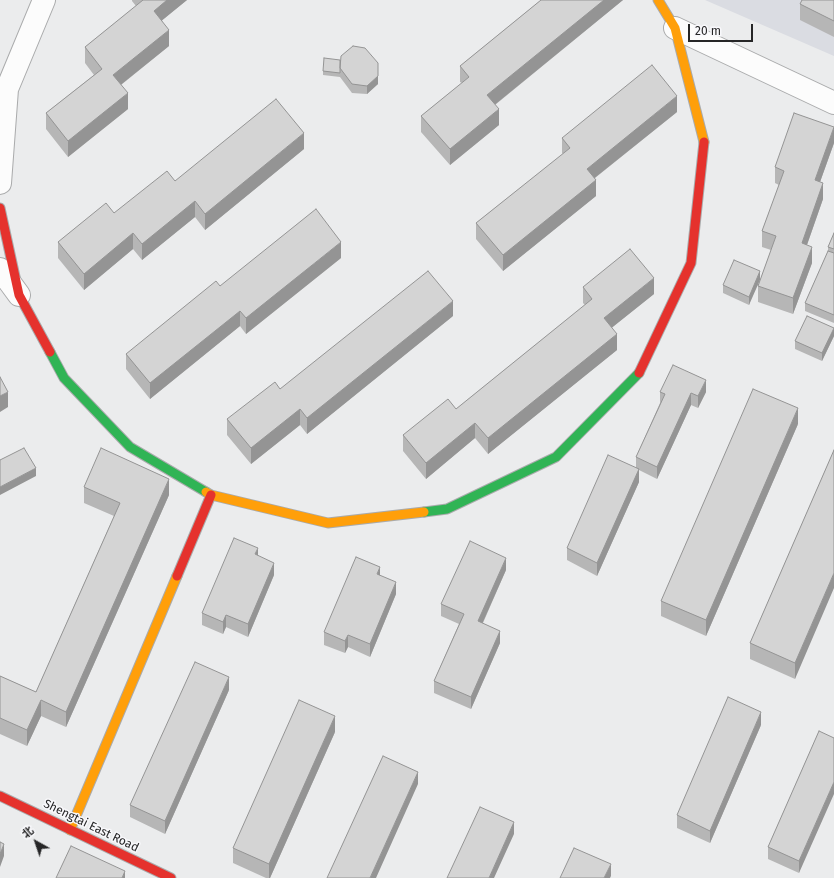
<!DOCTYPE html>
<meta charset="utf-8">
<style>
body{margin:0}
#map{position:relative;width:834px;height:878px;overflow:hidden;background:#ebeced;font-family:"Fira Sans","Noto Sans SC",sans-serif}
canvas{display:block}
.north{position:absolute;left:16px;top:822px;width:40px;height:40px;-webkit-text-stroke:3px #f8f8fb;paint-order:stroke;rotate:320deg;font-size:11px;font-weight:700;line-height:16px;text-align:center;color:#262627}
.north::after{content:'';display:block;margin:auto;width:14px;height:18px;background:#262627;clip-path:polygon(50% 0,100% 100%,50% 72%,0 100%)}
.scale{position:absolute;left:688px;top:24px;width:65px;height:18px;box-sizing:border-box;border:2px solid #262627;border-top:0;padding-left:5px;font-size:12px;line-height:14px;white-space:nowrap;color:#262627;-webkit-text-stroke:3px #f8f8fb;paint-order:stroke}
</style>
<div id="map">
<canvas width="834" height="878"></canvas>
<div class="north">北</div>
<div class="scale">20 m</div>
</div>
<script>
const ctx = document.querySelector('canvas').getContext('2d');
ctx.lineJoin = 'round';
function fill(path, color) {
  ctx.fillStyle = color;
  ctx.fill(path, 'evenodd');
}
function toPath(rows) {
  const path = new Path2D();
  for (const r of rows) {
    path.moveTo(r[0], r[1]);
    for (let i = 2; i < r.length; i += 2) path.lineTo(r[i], r[i + 1]);
  }
  return path;
}
function strokePath(path, color, width, dash) {
  ctx.strokeStyle = color;
  ctx.lineWidth = width;
  ctx.lineCap = dash ? 'butt' : 'round';
  ctx.setLineDash(dash || []);
  ctx.stroke(path);
}
function label(font, color, halo, rows, align = 'center') {
  ctx.font = font + ' "Fira Sans",sans-serif';
  ctx.lineWidth = 3;
  ctx.setLineDash([]);
  ctx.textBaseline = 'middle';
  ctx.strokeStyle = halo;
  ctx.fillStyle = color;
  for (const [text, x, y, turn = 0] of rows) {
    ctx.save();
    ctx.translate(x, y);
    ctx.rotate((+turn || 0) * Math.PI / 180);
    ctx.textAlign = isNaN(turn) ? turn : align;
    if (halo) ctx.strokeText(text, 0, 0);
    ctx.fillText(text, 0, 0);
    ctx.restore();
  }
}
fill(toPath([
 [705,0,834,0,834,56]
]), '#dadce2');
const street = toPath([
 [675,28,834,103],
 [0,183,7,89,44,0],
 [0,269,19,295]
]);
const fast = toPath([
 [50,352,64,378,130,447,206,492],
 [424,512,447,509,556,457,639,373]
]);
const slow = toPath([
 [658,0,675,28,704,142],
 [206,492,211,495,328,523,424,512],
 [70,830,177,576]
]);
const jam = toPath([
 [0,208,19,295,50,352],
 [639,373,691,263,704,142],
 [177,576,211,495],
 [0,796,171,878]
]);
strokePath(street, '#aaabac', 24);
strokePath(fast, '#aaabac', 11);
strokePath(slow, '#aaabac', 11);
strokePath(jam, '#aaabac', 11);
strokePath(street, '#fcfcfc', 22);
strokePath(fast, '#30b455', 9);
strokePath(slow, '#ff9f0a', 9);
strokePath(jam, '#e5322d', 9);
fill(toPath([
 [132,0,187,0,162,20,169,46,121,85,128,109,68,157,46,129,46,113,94,75,85,63,85,47,136,6,132,1],
 [541,0,623,0,495,105,499,125,450,165,421,132,421,116,462,83,460,82,460,66],
 [834,0,834,37,800,20,800,4],
 [340,60,378,63,378,84,367,94,352,93,340,77,323,75,323,71],
 [677,112,595,178,596,196,503,271,476,239,476,223,563,154,562,153,562,138],
 [834,143,820,182,823,199,807,245,812,263,793,314,758,302,758,286,771,250,762,247,762,231,779,185,775,183,775,167],
 [304,149,205,230,195,217,142,260,133,249,84,290,58,258,58,242,114,213,175,181],
 [834,233,834,323,805,311,805,303,828,251,828,247],
 [341,258,246,334,240,326,150,399,126,369,126,354,220,286],
 [760,271,749,305,723,293,723,285],
 [583,287,654,294,611,328,617,350,488,454,475,438,426,479,403,451,403,435,456,409,585,305,583,303],
 [453,316,307,434,300,425,251,464,227,435,227,419,280,389],
 [834,336,822,361,795,349,795,341],
 [660,392,706,392,698,408,691,405,657,479,639,470,639,482,597,576,567,560,567,548,636,468,636,457,660,403],
 [798,424,706,636,661,616,661,601],
 [834,450,795,679,750,659,750,643],
 [84,487,169,495,66,727,41,716,27,746,0,734,0,676,36,692,114,516,84,503],
 [258,555,274,575,248,637,226,627,223,634,202,625,202,613],
 [506,570,483,623,500,643,471,709,434,693,434,681,459,624,441,616,441,604],
 [380,575,396,594,370,657,348,647,345,653,324,645,324,632],
 [229,690,165,834,130,817,130,805],
 [761,725,710,843,677,828,677,815],
 [819,731,799,873,768,859,768,847],
 [335,732,270,878,266,878,233,863,233,848]
]), '#b6b6b6');
fill(toPath([
 [167,0,187,0,154,27,154,11],
 [604,0,623,0,487,111,487,95],
 [169,30,169,46,113,91,113,75],
 [378,76,378,84,367,94,367,86],
 [128,93,128,109,68,157,68,141],
 [677,96,677,112,587,184,587,169],
 [499,109,499,125,450,165,450,149],
 [834,127,834,143,815,196,815,180],
 [304,133,304,149,205,230,205,214],
 [596,180,596,196,503,271,503,255],
 [823,183,823,199,802,259,802,243],
 [195,201,195,217,142,260,142,244],
 [133,233,133,249,84,290,84,274],
 [341,242,341,258,246,334,246,318],
 [812,247,812,263,793,314,793,298],
 [760,271,760,280,749,305,749,297],
 [654,278,654,294,604,334,604,318],
 [453,301,453,316,307,434,307,418],
 [240,311,240,326,150,399,150,383],
 [834,328,834,336,822,361,822,353],
 [617,334,617,350,488,454,488,438],
 [706,380,706,392,698,408,698,396],
 [8,392,8,407,0,412,0,396],
 [691,393,691,405,657,479,657,467],
 [798,408,798,424,706,636,706,620],
 [300,409,300,425,251,464,251,448],
 [475,423,475,438,426,479,426,463],
 [36,468,36,476,0,495,0,487],
 [639,469,639,482,597,576,597,563],
 [169,479,169,495,66,727,66,712],
 [258,548,258,560,255,554],
 [506,558,506,570,478,633,478,621],
 [274,563,274,575,248,637,248,624],
 [380,567,380,580,377,574],
 [834,573,834,588,795,679,795,663],
 [396,582,396,594,370,657,370,644],
 [226,615,226,627,223,634,223,622],
 [500,631,500,643,471,709,471,697],
 [348,635,348,647,345,653,345,641],
 [229,677,229,690,165,834,165,821],
 [41,700,41,716,27,746,27,730],
 [761,712,761,725,710,843,710,831],
 [335,716,335,732,270,878,269,878,269,864],
 [418,772,418,784,376,878,370,878],
 [834,782,834,794,799,873,799,861],
 [514,822,514,834,494,878,489,878],
 [4,844,4,856,0,867,0,854],
 [611,864,611,876,610,878,604,878],
 [125,871,125,878,122,878]
]), '#949494');
const building = toPath([
 [143,0,167,0,154,11,169,30,113,75,128,93,68,141,46,113,102,69,85,47,143,0],
 [541,0,604,0,487,95,499,109,450,149,421,116,469,77,460,66,541,0],
 [802,0,834,0,834,21,800,4,802,0],
 [353,46,365,48,378,63,378,76,367,86,352,84,340,68,341,56,353,46],
 [324,58,340,60,340,73,323,71,324,58],
 [652,65,677,96,587,169,596,180,503,255,476,223,570,148,562,138,652,65],
 [276,99,304,133,205,214,195,201,142,244,133,233,84,274,58,242,106,203,114,213,167,171,175,181,276,99],
 [794,113,834,127,815,180,823,183,802,243,812,247,793,298,758,286,776,236,762,231,784,171,775,167,794,113],
 [316,209,341,242,246,318,240,311,150,383,126,354,216,281,220,286,316,209],
 [834,233,834,249,828,247,834,233],
 [630,249,654,278,604,318,617,334,488,438,475,423,426,463,403,435,448,399,456,409,592,299,583,287,630,249],
 [828,251,834,253,834,315,805,303,828,251],
 [734,260,760,271,749,297,723,285,734,260],
 [428,271,453,301,307,418,300,409,251,448,227,419,275,382,280,389,428,271],
 [807,316,834,328,822,353,795,341,807,316],
 [673,365,706,380,698,396,691,393,657,467,636,457,665,394,660,392,673,365],
 [0,377,8,392,0,396,0,377],
 [753,389,798,408,706,620,661,601,753,389],
 [24,448,36,468,0,487,0,460,24,448],
 [101,448,169,479,66,712,41,700,27,730,0,718,0,676,36,692,120,503,84,487,101,448],
 [834,450,834,573,795,663,750,643,834,450],
 [608,455,639,469,597,563,567,548,608,455],
 [234,538,258,548,255,554,274,563,248,624,226,615,223,622,202,613,234,538],
 [470,541,506,558,478,621,500,631,471,697,434,681,464,614,441,604,470,541],
 [356,557,380,567,377,574,396,582,370,644,348,635,345,641,324,632,356,557],
 [195,662,229,677,165,821,130,805,195,662],
 [728,697,761,712,710,831,677,815,728,697],
 [299,700,335,716,269,864,233,848,299,700],
 [819,731,834,738,834,782,799,861,768,847,819,731],
 [383,756,418,772,370,878,327,878,383,756],
 [480,807,514,822,489,878,447,878,480,807],
 [0,842,4,844,0,854,0,842],
 [71,846,125,871,122,878,56,878,71,846],
 [574,848,611,864,604,878,560,878,574,848]
]);
fill(building, '#d4d4d4');
strokePath(building, '#949494', 1);
label('12px', '#262627', '#f8f8fb', [
 ["Shengtai East Road",91,826,26]
]);
</script>
